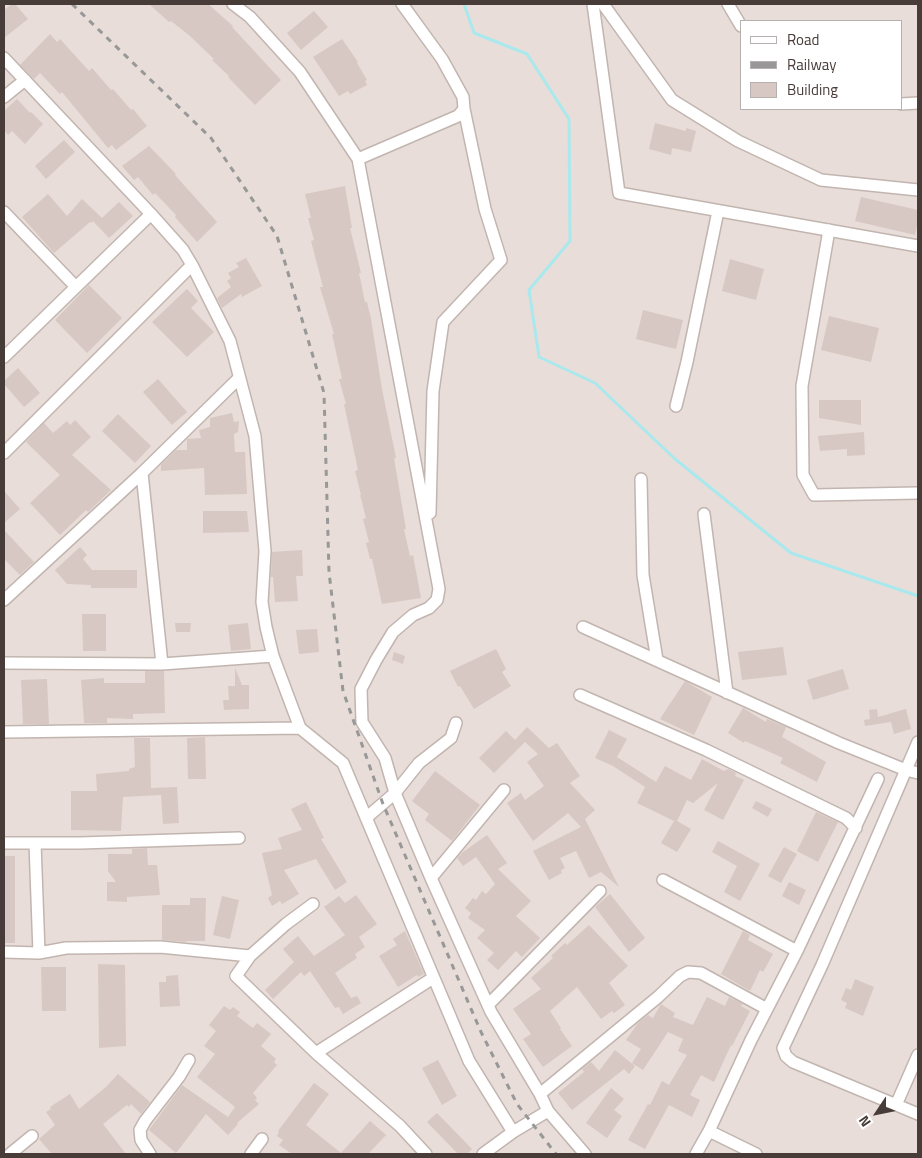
<!DOCTYPE html>
<style>
body{margin:0}
#map{position:relative;width:922px;height:1158px;overflow:hidden;background:#f4edea;font-family:"Titillium Web",sans-serif}
canvas{display:block}
.frame{position:absolute;inset:0;border:5px solid #483c38;pointer-events:none}
.legend{position:absolute;left:740px;top:20px;width:162px;height:90px;box-sizing:border-box;background:#fff;border:1px solid #b6b1af;margin:0;padding:6px 9px;list-style:none;font-size:15px;color:#483c38}
.legend li{display:flex;align-items:center;gap:10px;height:25px}
.legend b{width:25px;border:1px solid #b6b1af}
.north{position:absolute;left:852px;top:1088px;width:50px;height:50px;-webkit-text-stroke:4px #fff;paint-order:stroke;rotate:236deg;font-size:14px;font-weight:700;line-height:20px;text-align:center;color:#483c38}
.north::after{content:'';display:block;margin:auto;width:18px;height:22px;background:#483c38;clip-path:polygon(50% 0,100% 100%,50% 72%,0 100%)}
</style>
<div id="map">
<canvas width="922" height="1158"></canvas>
<div class="frame"></div>
<ul class="legend">
<li><b style="height:6px;background:#fff"></b>Road</li>
<li><b style="height:6px;background:#989898"></b>Railway</li>
<li><b style="height:14px;background:#d8c8c3"></b>Building</li>
</ul>
<div class="north">N</div>
</div>
<script>
const ctx = document.querySelector('canvas').getContext('2d');
ctx.lineJoin = 'round';
function fill(path, color) {
  ctx.fillStyle = color;
  ctx.fill(path, 'evenodd');
}
function toPath(rows) {
  const path = new Path2D();
  for (const r of rows) {
    path.moveTo(r[0], r[1]);
    for (let i = 2; i < r.length; i += 2) path.lineTo(r[i], r[i + 1]);
  }
  return path;
}
function strokePath(path, color, width, dash) {
  ctx.strokeStyle = color;
  ctx.lineWidth = width;
  ctx.lineCap = dash ? 'butt' : 'round';
  ctx.setLineDash(dash || []);
  ctx.stroke(path);
}
fill(toPath([
 [4,4,918,4,918,1154,4,1154],
 [741,21,901,21,901,109,741,109]
]), '#e8ddd8');
strokePath(toPath([
 [464,4,474,33,527,54,569,119,570,241,529,290,539,357,595,383,675,459,791,553,918,596]
]), '#a9e9ee', 3);
fill(toPath([
 [12,4,15,4,28,19,4,38,4,10],
 [149,4,208,4,233,26,232,27,281,80,255,105,228,77,229,76,212,60,214,59,190,36,171,21,169,22],
 [314,11,328,27,301,50,287,33],
 [50,34,57,42,60,39,89,71,92,68,111,90,113,89,131,110,133,109,147,126,116,150,112,145,108,148,62,92,60,94,40,73,34,79,20,65],
 [342,39,358,62,357,63,367,80,365,81,367,85,350,94,348,91,339,96,313,57],
 [17,99,30,113,31,112,43,124,25,144,12,131,8,135,4,130,4,111],
 [655,123,686,131,686,128,696,131,691,152,672,148,671,155,649,149],
 [64,140,75,152,46,179,35,166],
 [149,146,176,174,175,175,217,222,197,242,175,217,176,215,155,193,153,195,138,177,134,180,122,166],
 [345,186,352,228,350,228,361,273,359,273,365,302,367,302,371,319,382,389,396,458,394,458,406,529,404,529,410,556,413,555,421,598,382,604,372,559,370,559,366,543,369,542,363,519,366,518,360,495,361,495,355,471,358,470,344,404,346,404,339,379,342,379,332,334,334,334,320,287,323,287,311,241,314,240,308,218,311,218,305,194],
 [48,194,67,216,82,199,102,218,119,202,133,216,109,238,93,221,91,223,90,222,54,253,22,217],
 [861,197,918,210,918,221,915,235,855,221],
 [246,258,262,286,242,297,241,294,222,308,217,298,231,287,227,281,231,278,228,273,239,267,236,263],
 [730,259,764,269,756,300,722,291],
 [89,285,122,318,87,353,55,320],
 [187,289,198,301,191,308,214,332,187,357,152,322],
 [643,310,683,320,676,349,636,339],
 [829,316,879,328,871,362,821,350],
 [18,368,40,393,24,407,4,384,4,381],
 [158,379,187,412,172,425,143,392],
 [819,400,861,400,861,425,819,418],
 [232,413,234,422,239,421,238,432,234,434,235,452,245,452,247,494,205,495,204,468,161,471,161,465,176,450,187,450,187,439,201,438,199,430,210,427,210,418],
 [118,414,151,446,135,463,102,431],
 [75,420,91,437,72,455,111,490,88,512,86,510,60,535,30,503,60,475,26,442,44,423,53,433,67,421,70,425],
 [864,432,865,455,847,456,847,449,820,451,818,436],
 [4,491,20,509,4,523],
 [203,511,247,511,249,532,203,533],
 [4,530,34,562,20,575,4,559],
 [80,547,87,555,83,559,92,570,137,570,137,588,91,588,91,585,67,584,55,570],
 [302,550,303,576,296,576,298,601,275,602,273,577,271,577,271,574,272,552],
 [82,614,106,614,106,651,83,651],
 [175,623,191,623,190,632,176,632],
 [248,623,251,649,231,651,228,625],
 [317,629,319,652,299,654,296,630],
 [783,647,787,675,742,680,738,652],
 [496,649,506,669,502,672,511,686,474,709,460,686,458,687,450,671],
 [394,652,405,656,403,664,392,660],
 [235,668,242,685,249,685,249,709,224,710,223,700,229,700,228,686,235,686],
 [843,669,849,689,813,700,807,680],
 [145,671,164,671,165,713,133,714,133,719,107,718,107,723,84,723,81,680,104,678,104,683,145,683],
 [47,679,49,724,23,724,21,680],
 [685,681,712,697,694,735,660,719],
 [743,708,766,722,767,719,786,727,782,737,826,762,817,782,780,763,783,758,745,741,744,743,728,733],
 [877,709,878,717,906,709,911,729,894,734,891,722,865,726,864,720,870,719,869,710],
 [527,727,549,748,557,743,580,776,570,783,595,810,585,819,619,887,601,872,589,878,576,851,560,858,565,868,561,870,562,873,549,880,533,851,581,827,568,813,533,841,507,803,521,793,525,800,544,786,527,762,538,754,525,742,494,773,479,758,506,731,515,740],
 [609,730,627,739,617,757,656,782,665,766,691,780,702,759,724,771,728,769,736,773,735,776,744,780,723,820,704,810,718,783,693,803,687,800,677,821,691,829,677,852,661,843,674,821,637,803,645,787,613,766,595,758],
 [205,737,206,779,188,779,187,738],
 [134,738,150,738,151,788,177,787,179,823,163,824,161,795,123,797,121,831,71,830,71,791,97,791,96,774,129,771,129,769,135,767],
 [435,771,480,805,452,841,425,820,429,814,412,801],
 [756,801,772,809,768,817,752,808],
 [306,802,324,838,321,839,347,882,335,890,316,859,284,870,299,894,282,904,280,901,272,906,268,898,272,895,262,853,282,849,278,838,302,830,291,809],
 [816,812,838,822,818,862,797,851],
 [487,835,507,863,498,869,531,901,516,916,540,938,522,957,516,951,498,970,487,960,494,953,477,938,485,930,468,918,471,913,465,908,473,898,476,900,482,891,486,894,495,884,476,857,463,866,457,858,463,852],
 [718,841,760,864,740,901,724,892,737,866,712,852],
 [784,847,797,854,781,883,768,876],
 [147,848,148,865,157,865,160,895,127,897,127,902,107,901,107,882,116,882,108,871,108,854,132,854,132,849],
 [4,856,15,856,15,943,4,943],
 [789,882,806,890,799,905,782,896],
 [610,894,645,938,629,952,595,907],
 [356,895,377,924,359,937,365,947,355,954,357,958,335,973,351,998,357,996,361,1003,343,1014,339,1007,335,1008,310,971,304,976,301,972,273,999,265,990,294,962,283,949,298,936,314,956,345,935,324,907,339,896,345,903],
 [222,896,239,900,230,939,213,935],
 [190,898,206,898,205,941,186,941,186,942,162,940,162,905,190,905],
 [589,925,628,966,609,983,625,1005,614,1013,612,1011,601,1019,577,987,550,1011,561,1028,560,1029,572,1046,543,1067,523,1039,531,1034,513,1009,541,989,531,978,553,958,551,956,565,943,567,945],
 [405,931,424,974,418,977,417,975,398,987,379,956,397,945,393,939],
 [743,931,750,935,748,940,773,954,763,972,760,970,750,991,721,974],
 [98,964,125,965,126,1046,99,1048],
 [41,967,66,967,66,1011,42,1011],
 [178,975,180,1006,160,1007,159,982,166,982,166,976],
 [855,979,874,987,863,1016,845,1008,847,1003,841,1000,846,988,851,990],
 [707,997,725,1006,729,997,743,1004,741,1006,750,1011,732,1046,731,1045,714,1082,701,1075,690,1095,700,1100,692,1117,669,1105,645,1149,628,1140,648,1104,650,1105,662,1081,669,1085,687,1055,678,1051,683,1039,668,1032,643,1070,632,1063,641,1049,626,1040,638,1023,648,1015,653,1018,661,1004,675,1013,673,1017,693,1025],
 [224,1006,230,1010,233,1007,240,1012,237,1016,253,1028,257,1023,271,1034,261,1046,276,1059,274,1062,277,1065,253,1093,257,1098,255,1100,259,1104,237,1123,238,1124,228,1135,206,1114,176,1153,149,1130,182,1085,228,1117,235,1107,197,1077,215,1054,204,1046,216,1031,209,1025],
 [615,1050,635,1066,629,1074,624,1069,572,1110,558,1093,584,1072,582,1069,591,1062,599,1071],
 [438,1060,457,1096,442,1105,422,1068],
 [118,1074,150,1102,141,1114,131,1104,129,1107,127,1105,103,1124,126,1154,52,1154,39,1139,55,1125,46,1112,51,1109,50,1107,70,1094,79,1109,106,1087],
 [314,1083,329,1094,306,1125,341,1153,370,1121,386,1135,368,1154,292,1154,279,1145,283,1140,277,1136,279,1132,278,1131],
 [611,1088,624,1099,614,1110,622,1116,607,1138,586,1123],
 [437,1113,472,1149,467,1154,458,1154,427,1122]
]), '#d8c8c3');
const minor = toPath([
 [233,4,250,17,300,72,358,159,439,589,437,600,429,608,413,615,393,632,376,660,361,689,362,722,385,758,395,793,431,878,491,1012,540,1094,548,1111,585,1154],
 [593,4,619,193,918,246],
 [603,4,672,100,738,141,821,180,918,190],
 [728,4,741,26],
 [4,58,151,214,183,250,192,265,230,341,255,436,265,551,262,602,266,627,273,656,300,728,343,763,469,1061,513,1132],
 [4,97,25,80],
 [901,104,918,103],
 [358,159,458,116,464,109,463,97,442,59,402,4],
 [4,212,76,287],
 [829,230,802,386,803,475,814,495,918,493],
 [4,357,151,214],
 [676,406,687,362,718,211],
 [4,453,192,265],
 [142,473,162,664],
 [641,479,643,575,657,660],
 [430,513,433,391,443,322,501,260,485,209,464,109],
 [704,514,727,693],
 [4,600,142,473,239,378],
 [583,627,839,743,906,770,918,773],
 [4,663,162,664,273,656],
 [580,695,706,750,846,818,856,828],
 [4,732,300,728],
 [918,742,822,965,783,1048,786,1056,793,1062,918,1114],
 [366,818,395,793,419,763,451,738,456,723],
 [4,843,80,843,239,838],
 [35,843,39,953],
 [431,878,504,790],
 [663,880,797,951],
 [313,904,286,924,250,956,236,976,316,1053,400,1126,426,1154],
 [4,952,39,953,66,948,160,947,250,956],
 [488,1005,600,891],
 [316,1053,433,978],
 [540,1094,658,997,680,976,688,972,701,973,767,1009],
 [896,1105,918,1055],
 [709,1131,756,1154],
 [10,1154,32,1136],
 [150,1154,141,1140,140,1130,145,1121,179,1077,189,1060],
 [251,1154,262,1139],
 [483,1154,513,1132,548,1111],
 [696,1154,709,1131,751,1040,797,951,878,779]
]);
strokePath(minor, '#c2b5b0', 14);
strokePath(minor, '#fff', 11);
strokePath(toPath([
 [72,4,211,138,277,236,324,393,329,572,343,691,383,804,481,1032,517,1104,556,1154]
]), '#989898', 3, [6, 6]);
</script>
